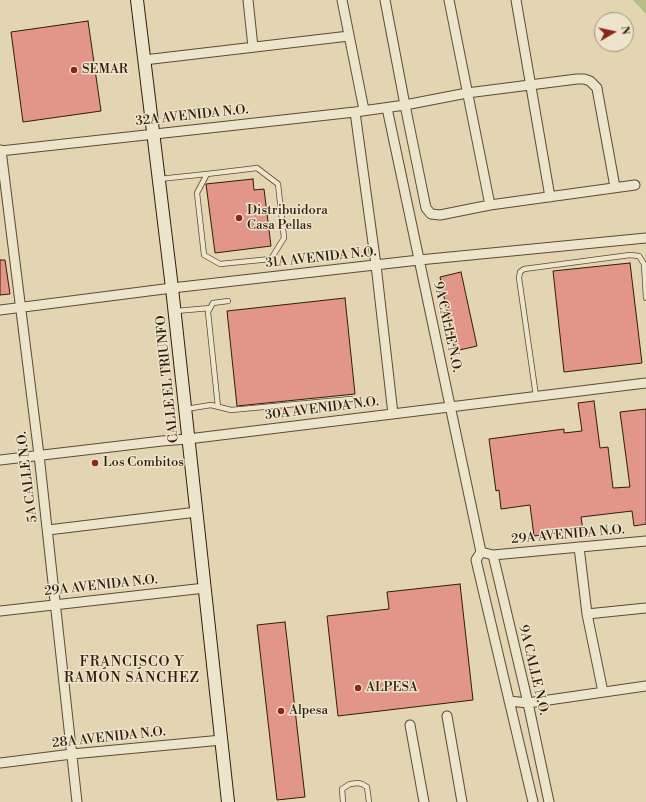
<!DOCTYPE html>
<meta charset="utf-8">
<style>
body{margin:0}
#map{position:relative;width:646px;height:802px;overflow:hidden;background:#e3d5b1;font-family:"Libre Bodoni",serif}
canvas{display:block}
.north{position:absolute;left:594px;top:12px;width:40px;height:40px;box-sizing:border-box;background:#ede4cc;border:1px solid #a1947f;border-radius:50%;rotate:81deg;font-size:11px;font-weight:700;line-height:16px;text-align:center;color:#301c0b}
.north::after{content:'';display:block;margin:auto;width:14px;height:18px;background:#8f2418;clip-path:polygon(50% 0,100% 100%,50% 72%,0 100%)}
</style>
<div id="map">
<canvas width="646" height="802"></canvas>
<div class="north">N</div>
</div>
<script>
const ctx = document.querySelector('canvas').getContext('2d');
ctx.lineJoin = 'round';
function fill(path, color) {
  ctx.fillStyle = color;
  ctx.fill(path, 'evenodd');
}
function toPath(rows) {
  const path = new Path2D();
  for (const r of rows) {
    path.moveTo(r[0], r[1]);
    for (let i = 2; i < r.length; i += 2) path.lineTo(r[i], r[i + 1]);
  }
  return path;
}
function strokePath(path, color, width, dash) {
  ctx.strokeStyle = color;
  ctx.lineWidth = width;
  ctx.lineCap = dash ? 'butt' : 'round';
  ctx.setLineDash(dash || []);
  ctx.stroke(path);
}
function label(font, color, halo, rows, align = 'center') {
  ctx.font = font + ' "Libre Bodoni",serif';
  ctx.lineWidth = 3;
  ctx.setLineDash([]);
  ctx.textBaseline = 'middle';
  ctx.strokeStyle = halo;
  ctx.fillStyle = color;
  for (const [text, x, y, turn = 0] of rows) {
    ctx.save();
    ctx.translate(x, y);
    ctx.rotate((+turn || 0) * Math.PI / 180);
    ctx.textAlign = isNaN(turn) ? turn : align;
    if (halo) ctx.strokeText(text, 0, 0);
    ctx.fillText(text, 0, 0);
    ctx.restore();
  }
}
fill(toPath([
 [633,0,646,0,646,14]
]), '#b8bc88');
const building = toPath([
 [88,21,101,111,23,122,11,32,88,21],
 [253,179,254,190,264,189,271,246,215,253,206,184,253,179],
 [0,260,5,260,10,294,0,295,0,260],
 [630,263,642,363,564,372,553,271,630,263],
 [461,272,477,346,455,351,440,277,461,272],
 [345,298,355,394,237,406,227,311,345,298],
 [594,401,600,448,608,447,613,488,630,487,620,412,646,409,646,524,634,526,632,511,581,517,583,530,534,536,530,505,501,509,499,490,496,491,489,439,564,429,564,433,582,431,578,403,594,401],
 [460,584,473,700,338,716,327,616,389,609,387,592,460,584],
 [285,622,305,797,277,800,257,625,285,622]
]);
fill(building, '#e19689');
strokePath(building, '#301c0b', 1);
const service = toPath([
 [257,168,278,184,284,238,271,259,220,264,204,255,197,193,207,174,257,168],
 [159,179,207,174],
 [176,311,210,308],
 [536,396,519,278,520,272,524,269,630,255,639,256,644,264,646,298],
 [218,407,208,312,213,303,228,301],
 [186,409,211,405,231,410,351,399],
 [343,802,342,789,350,784,358,783,362,784,367,787,369,802]
]);
const minor = toPath([
 [248,0,253,47],
 [342,0,364,110],
 [385,0,405,105,467,93,577,79,584,79,590,81,597,88,598,94,615,187],
 [449,0,490,205],
 [516,0,550,197],
 [144,60,349,36],
 [387,108,481,552,493,555,528,703,549,802],
 [355,112,376,265,393,414],
 [1,150,39,455,77,802],
 [0,151,355,112,405,105,426,208,431,214,440,215,490,205,635,185],
 [0,310,172,288,419,260,646,238],
 [0,460,162,441,188,439,646,383],
 [48,530,197,512],
 [579,547,587,614,603,692],
 [481,552,476,560,533,802],
 [493,555,646,541],
 [0,611,205,588],
 [587,614,646,608],
 [509,701,528,703,646,686],
 [447,716,462,802],
 [410,725,424,802],
 [0,763,72,754,222,740]
]);
const secondary = toPath([
 [137,0,172,288,228,802]
]);
strokePath(service, '#5d4a34', 6);
strokePath(minor, '#5d4a34', 11);
strokePath(secondary, '#301c0b', 14);
strokePath(service, '#ede4cc', 4.5);
strokePath(minor, '#ede4cc', 9);
strokePath(secondary, '#ede4cc', 12);
for (const [x, y, r, color] of [
 [74,70,4,"#8f2418"],
 [239,218,4,"#8f2418"],
 [95,463,4,"#8f2418"],
 [358,688,4,"#8f2418"],
 [281,711,4,"#8f2418"]
]) {
  const dot = new Path2D();
  dot.arc(x, y, r, 0, 2 * Math.PI);
  ctx.fillStyle = color;
  ctx.fill(dot);
  strokePath(dot, '#ede4cc', 1.5);
}
label('13px', '#301c0b', '#ede4cc', [
 ["SEMAR",82,70],
 ["Distribuidora",247,211],
 ["Casa Pellas",247,226],
 ["Los Combitos",103,463],
 ["ALPESA",366,688],
 ["Alpesa",289,711]
], 'left');
label('13px', '#301c0b', '#ede4cc', [
 ["32A AVENIDA N.O.",192,116,-6],
 ["31A AVENIDA N.O.",321,258,-6],
 ["9A CALLE N.O.",447,327,78],
 ["CALLE EL TRIUNFO",168,379,-96],
 ["30A AVENIDA N.O.",322,409,-7],
 ["5A CALLE N.O.",28,477,-97],
 ["29A AVENIDA N.O.",568,535,-5],
 ["29A AVENIDA N.O.",101,586,-6],
 ["9A CALLE N.O.",533,670,77],
 ["28A AVENIDA N.O.",109,738,-6]
]);
ctx.letterSpacing = '1px';
label('14px', '#301c0b', '#ede4cc', [
 ["FRANCISCO Y",132,663],
 ["RAMÓN SÁNCHEZ",132,679]
]);
ctx.letterSpacing = '0px';
</script>
